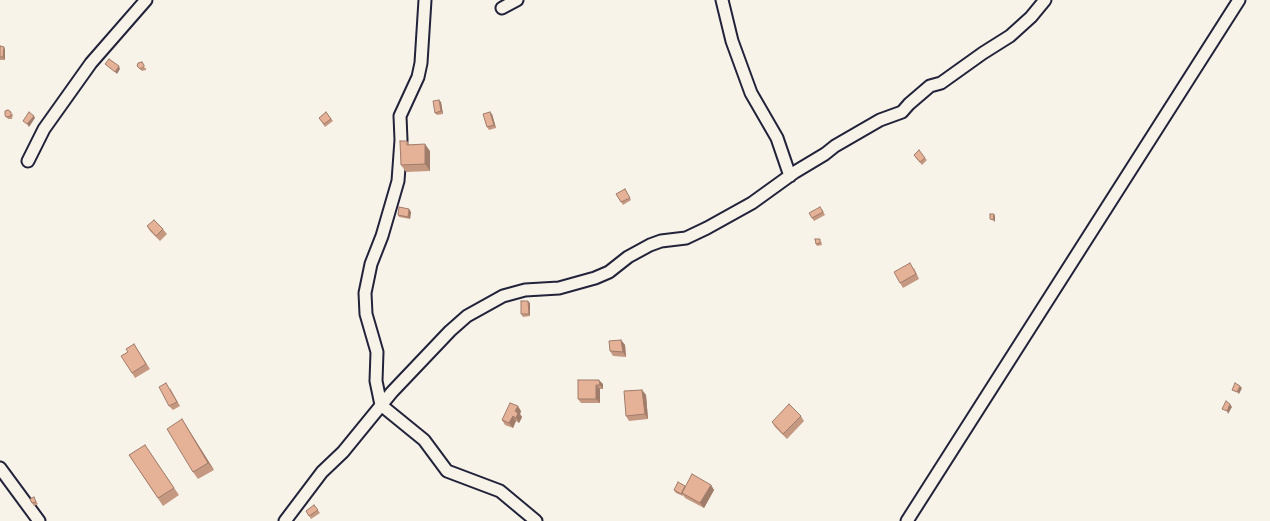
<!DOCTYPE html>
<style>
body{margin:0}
canvas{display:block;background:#f7f3e8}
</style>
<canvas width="1270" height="521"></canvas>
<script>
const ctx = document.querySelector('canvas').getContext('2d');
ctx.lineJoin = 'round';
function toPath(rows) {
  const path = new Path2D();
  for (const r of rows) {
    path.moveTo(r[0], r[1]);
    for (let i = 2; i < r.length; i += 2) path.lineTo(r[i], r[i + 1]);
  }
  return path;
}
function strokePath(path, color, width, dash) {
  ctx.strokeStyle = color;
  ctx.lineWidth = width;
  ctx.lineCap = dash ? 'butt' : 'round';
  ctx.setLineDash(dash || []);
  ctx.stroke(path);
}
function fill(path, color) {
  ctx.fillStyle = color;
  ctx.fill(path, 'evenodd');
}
const minor = toPath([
 [425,0,421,63,418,77,400,116,401,140,398,181,382,236,371,264,365,293,366,314,377,352,376,381,381,405,424,440,447,471,500,491,536,521],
 [722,0,732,41,751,93,777,138,790,176],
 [502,8,517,0],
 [28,161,44,129,91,63,146,0],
 [0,468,39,521],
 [285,521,322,472,343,452,392,392,450,331,467,316,503,296,525,290,559,288,595,278,609,272,628,257,650,245,661,241,686,238,707,228,752,203,795,172,825,154,835,146,880,120,902,112,909,104,930,86,941,83,983,53,1010,36,1031,17,1045,0],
 [907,521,1239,0]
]);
strokePath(minor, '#22223b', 15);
strokePath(minor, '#f7f3e8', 11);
fill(toPath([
 [0,46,5,49,5,60,0,60],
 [137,66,146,68,146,70,142,71],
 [441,102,443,114,437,115,435,113],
 [326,112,333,121,325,127,319,118],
 [13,114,12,119,8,119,5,115],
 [492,114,496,128,489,130,487,127],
 [407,141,410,145,430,151,430,171,406,172,401,165],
 [915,157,925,158,927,160,922,165],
 [625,189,631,200,623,205,616,194],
 [409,209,411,212,410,219,399,217,398,215],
 [822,209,825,215,814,221,812,218],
 [147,226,163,229,167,234,160,241,150,231],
 [821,241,822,245,817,246,816,244],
 [914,268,919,279,903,288,900,283],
 [530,303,530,316,523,317,521,314],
 [621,340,625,345,626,357,613,356,610,351],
 [134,344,150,369,135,378,132,373,128,352],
 [578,380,603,384,603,389,600,389,600,403,581,403,578,399],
 [170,388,180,406,173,410,169,406],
 [642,390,646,395,648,419,629,421,626,416],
 [521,411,520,414,522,417,519,423,516,421,513,428,505,425,502,420],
 [801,416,804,421,787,439,775,427,772,422],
 [182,419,214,470,198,479,193,472],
 [145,445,179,495,163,506,129,455],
 [711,485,714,490,704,508,685,498,683,495,683,496,676,493,674,490,685,486],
 [35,500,38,504,34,506,32,503],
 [314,505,320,513,311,519,306,511]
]), '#c59882');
fill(toPath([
 [4,47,5,49,5,60,3,57],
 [119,66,120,69,117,74,115,72],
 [439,100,441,102,443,114,441,111],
 [490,112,492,114,496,128,494,125],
 [34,116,35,118,29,127,27,124],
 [425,144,430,151,430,171,425,164],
 [409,209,411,212,410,219,408,217],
 [994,214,995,216,995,222,993,220],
 [528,301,530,303,530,316,529,314],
 [621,340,625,345,626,357,623,352],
 [599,380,603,384,603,389,600,385],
 [596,385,600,389,600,403,596,399],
 [1240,386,1242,388,1239,394,1237,392],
 [642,390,646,395,648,419,645,414],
 [1230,404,1232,407,1228,414,1227,411],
 [518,406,521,411,520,414,522,417,519,423,516,418,515,411],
 [513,416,516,421,513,428,509,423],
 [182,419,187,427,214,470,208,463],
 [711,485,714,490,704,508,700,503]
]), '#a07c6a');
const building = toPath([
 [0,46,4,47,3,57,0,57,0,46],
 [109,59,119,66,115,72,105,64,109,59],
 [142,62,144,65,144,67,140,69,137,66,138,63,142,62],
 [439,100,441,111,435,113,433,101,439,100],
 [8,110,11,112,11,116,6,117,5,115,5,111,8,110],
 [29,112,34,116,27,124,23,121,29,112],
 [326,112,331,119,324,124,319,118,326,112],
 [490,112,494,125,487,127,483,114,490,112],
 [400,141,407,141,407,145,425,144,425,164,401,165,400,141],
 [919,150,925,158,920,162,914,155,919,150],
 [625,189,630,198,621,202,616,194,625,189],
 [399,207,409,209,408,217,398,215,399,207],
 [820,207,823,212,812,218,809,213,820,207],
 [990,214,994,214,993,220,990,219,990,214],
 [154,220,163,229,156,236,147,226,154,220],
 [815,239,820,239,820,243,816,244,815,239],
 [910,263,916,274,900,283,894,272,910,263],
 [521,301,528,301,529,314,521,314,521,301],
 [621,340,623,352,610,351,609,341,621,340],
 [134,344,146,364,132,373,121,356,128,352,126,349,134,344],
 [578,380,599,380,600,385,596,385,596,399,578,399,578,380],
 [166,383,177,402,169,406,159,387,166,383],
 [1235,383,1240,386,1237,392,1232,390,1235,383],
 [642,390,645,414,626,416,624,391,642,390],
 [1226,401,1230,404,1227,411,1222,409,1226,401],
 [510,403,518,406,515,411,518,413,516,418,513,416,509,423,502,420,510,403],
 [789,404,801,416,783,434,772,422,789,404],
 [182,419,208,463,193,472,167,429,182,419],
 [145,445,174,488,158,498,129,455,145,445],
 [692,474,711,485,700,503,682,493,692,474],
 [678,482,685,486,681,494,674,490,678,482],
 [34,497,36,502,32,503,30,499,34,497],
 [314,505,318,510,309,516,306,511,314,505]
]);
fill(building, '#e5b197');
strokePath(building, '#a07c6a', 1);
</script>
